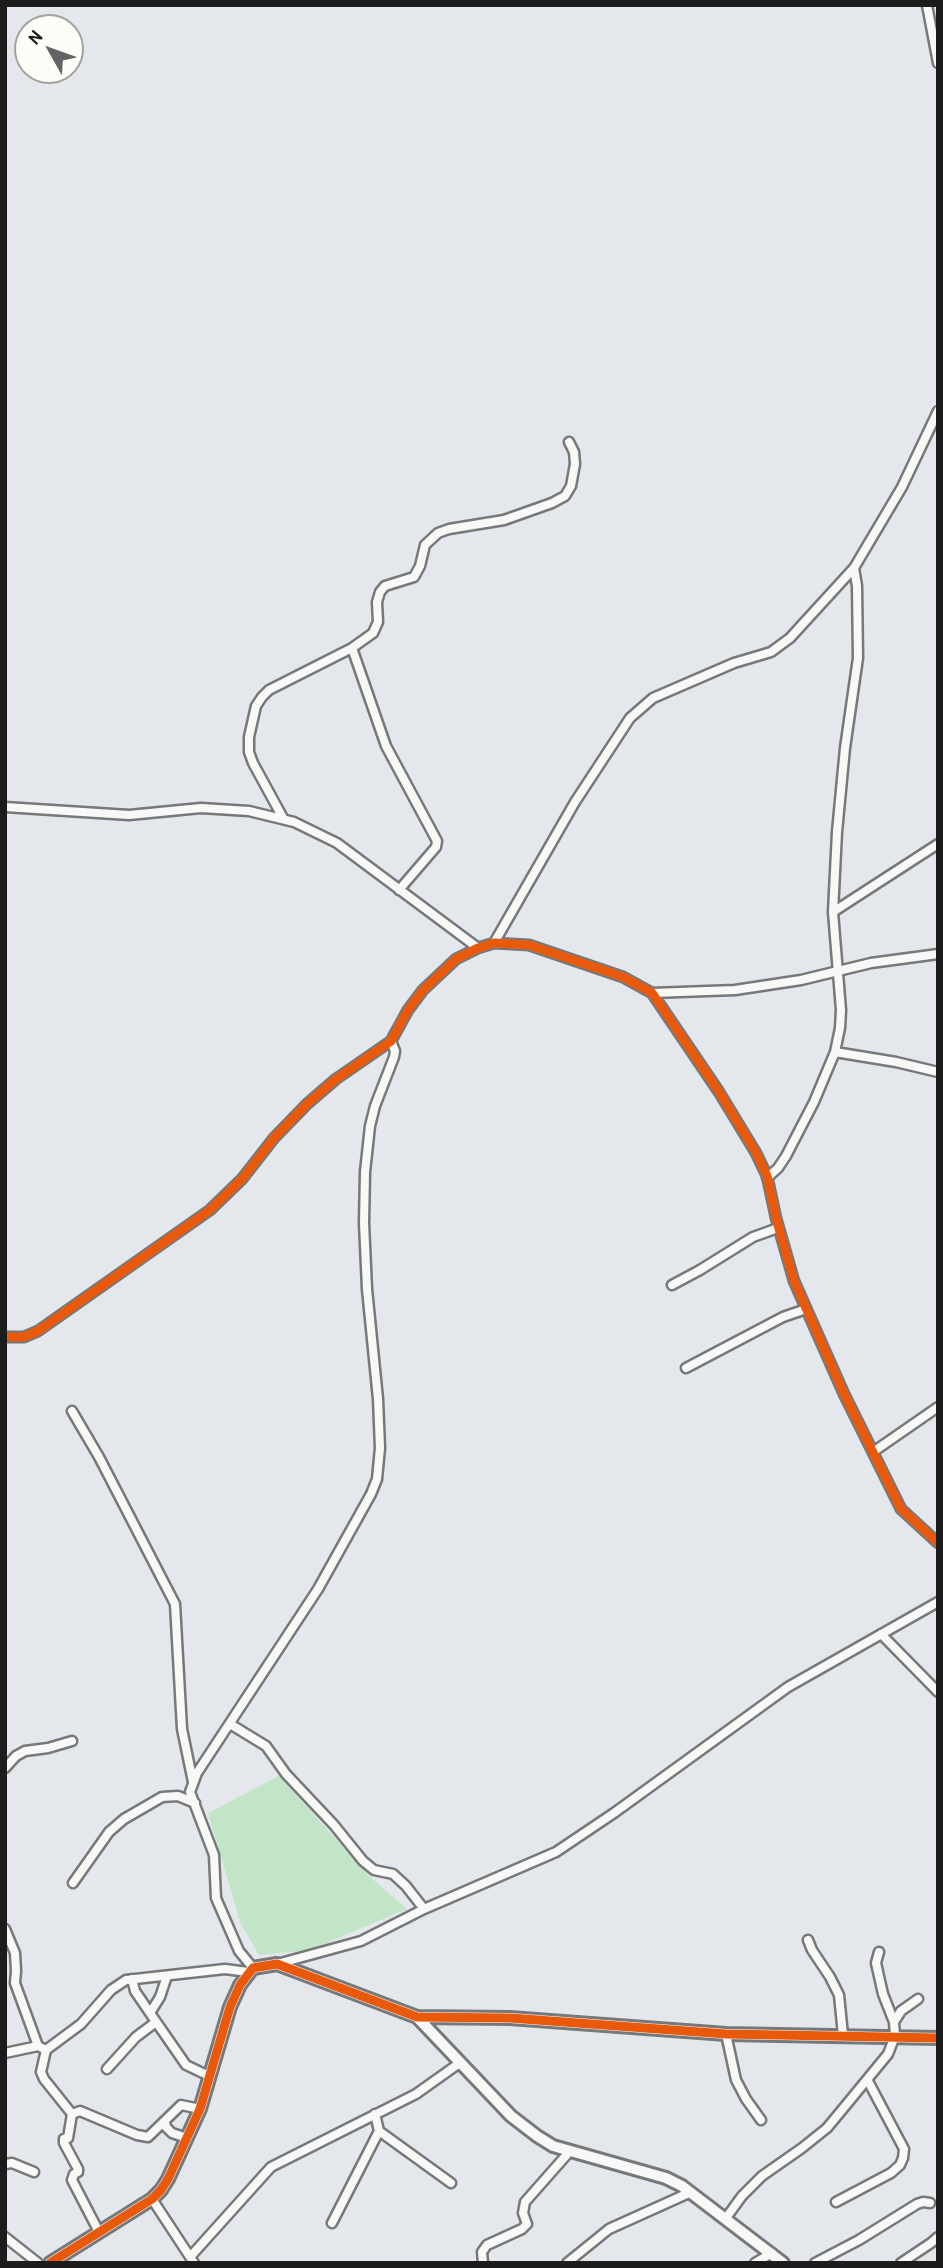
<!DOCTYPE html>
<style>
body{margin:0}
#map{position:relative;width:943px;height:2268px;overflow:hidden;background:#e4e8ed;font-family:"Patrick Hand",sans-serif}
canvas{display:block}
.frame{position:absolute;inset:0;border:7px solid #1c1c1c;pointer-events:none}
.north{position:absolute;left:14px;top:14px;width:70px;height:70px;box-sizing:border-box;background:#fdfcf7;border:2px solid #a3a29f;border-radius:50%;rotate:310deg;font-size:19px;font-weight:700;line-height:28px;text-align:center;color:#1c1c1c}
.north::after{content:'';display:block;margin:auto;width:24px;height:32px;background:#626365;clip-path:polygon(50% 0,100% 100%,50% 72%,0 100%)}
</style>
<div id="map">
<canvas width="943" height="2268"></canvas>
<div class="frame"></div>
<div class="north">N</div>
</div>
<script>
const ctx = document.querySelector('canvas').getContext('2d');
ctx.lineJoin = 'round';
function fill(path, color) {
  ctx.fillStyle = color;
  ctx.fill(path, 'evenodd');
}
function toPath(rows) {
  const path = new Path2D();
  for (const r of rows) {
    path.moveTo(r[0], r[1]);
    for (let i = 2; i < r.length; i += 2) path.lineTo(r[i], r[i + 1]);
  }
  return path;
}
function strokePath(path, color, width, dash) {
  ctx.strokeStyle = color;
  ctx.lineWidth = width;
  ctx.lineCap = dash ? 'butt' : 'round';
  ctx.setLineDash(dash || []);
  ctx.stroke(path);
}
fill(toPath([
 [279,1776,368,1875,407,1909,310,1950,259,1955,241,1924,208,1813]
]), '#c2e5c8');
const minor = toPath([
 [927,5,938,63],
 [352,648,386,746,437,841,436,847,399,890],
 [5,807,129,815,201,808,249,811,294,822,337,843,478,948],
 [283,818,253,763,249,752,249,737,256,706,262,697,269,690,352,648,373,633,378,622,377,602,380,592,385,586,414,577,420,566,425,545,438,533,449,529,504,520,552,503,565,496,571,486,575,464,574,452,569,442],
 [833,912,938,844],
 [494,943,575,802,630,718,653,698,734,663,771,652,790,638,854,568,902,487,938,411],
 [652,993,735,990,801,980,871,963,938,954],
 [835,1052,896,1062,938,1072],
 [767,1178,778,1168,786,1156,814,1102,835,1052,840,1028,841,1010,833,912,837,832,845,748,858,658,857,586,854,568],
 [672,1285,700,1270,753,1237,778,1228],
 [5,1337,24,1337,38,1331,210,1210,242,1179,274,1138,307,1104,336,1079,391,1041,408,1010,423,990,456,959,478,948,494,943,529,945,623,977,652,993,719,1092,756,1153,767,1176,776,1218,794,1281,844,1394,901,1509,938,1543],
 [686,1368,783,1317,806,1309],
 [72,1411,99,1457,175,1604,182,1729,193,1782],
 [873,1452,938,1407],
 [881,1634,938,1692],
 [230,1724,266,1746,286,1774,334,1825,363,1861,374,1870,393,1874,406,1886,424,1909],
 [5,1768,16,1756,25,1751,48,1748,72,1741],
 [73,1883,109,1832,124,1819,162,1797,178,1796,195,1803],
 [5,1929,15,1953,16,1971,15,1983,38,2046],
 [808,1940,812,1950,830,1977,839,1995,843,2035],
 [879,1952,876,1963,883,1994,894,2022],
 [277,1964,361,1941,424,1909,556,1852,614,1813,788,1687,938,1602],
 [253,1968,239,1951,216,1898,214,1855,190,1792,197,1773,318,1589,371,1494,377,1479,380,1448,378,1399,367,1289,364,1223,365,1172,370,1126,375,1106,394,1057,395,1051,391,1041],
 [167,1976,160,1997,150,2013,186,2065,209,2076],
 [132,1979,135,1991,150,2013],
 [726,2034,736,2080,746,2099,761,2120],
 [46,2050,41,2072,44,2079,72,2114,68,2138,64,2139,64,2143,78,2169,78,2172,74,2174,72,2180,99,2232],
 [5,2053,38,2046,46,2050,81,2024,111,1990,126,1980,225,1969,248,1972],
 [107,2069,136,2037,156,2022],
 [72,2114,80,2111,137,2135,148,2137,181,2105,200,2109],
 [375,2114,379,2131,451,2183],
 [165,2122,166,2127,172,2133,187,2138],
 [5,2164,12,2163,34,2172],
 [152,2199,194,2263],
 [836,2202,891,2173,900,2165,903,2158,904,2149,868,2081],
 [726,2218,742,2196,762,2176,802,2148,827,2128,837,2116,888,2054,895,2036,894,2022,901,2011,918,1999],
 [332,2223,379,2131],
 [5,2237,38,2263],
 [190,2257,271,2167,416,2094,461,2062],
 [483,2263,482,2252,487,2245,522,2229,527,2224,523,2213,525,2202,570,2151],
 [567,2263,609,2229,691,2192],
 [755,2263,772,2253],
 [815,2263,859,2240,917,2204,923,2202,930,2203],
 [901,2263,931,2243,938,2237]
]);
const tertiary = toPath([
 [417,2017,511,2116,537,2136,553,2146,666,2178,682,2186,783,2263],
 [50,2263,152,2199,161,2190,168,2179,200,2109,230,2007,240,1985,253,1968,277,1964,417,2017,510,2018,726,2034,938,2038]
]);
strokePath(minor, '#76787a', 13);
strokePath(tertiary, '#76787a', 16);
strokePath(minor, '#f8f8f7', 8);
strokePath(tertiary, '#f8f8f7', 10);
strokePath(toPath([
 [5,1337,24,1337,38,1331,210,1210,242,1179,274,1138,307,1104,336,1079,391,1041,408,1010,423,990,456,959,478,948,494,943,529,945,623,977,652,993,719,1092,756,1153,767,1176,776,1218,794,1281,844,1394,901,1509,938,1543],
 [50,2263,152,2199,161,2190,168,2179,200,2109,230,2007,240,1985,253,1968,277,1964,417,2017,510,2018,726,2034,938,2038]
]), '#e8590c', 9);
</script>
